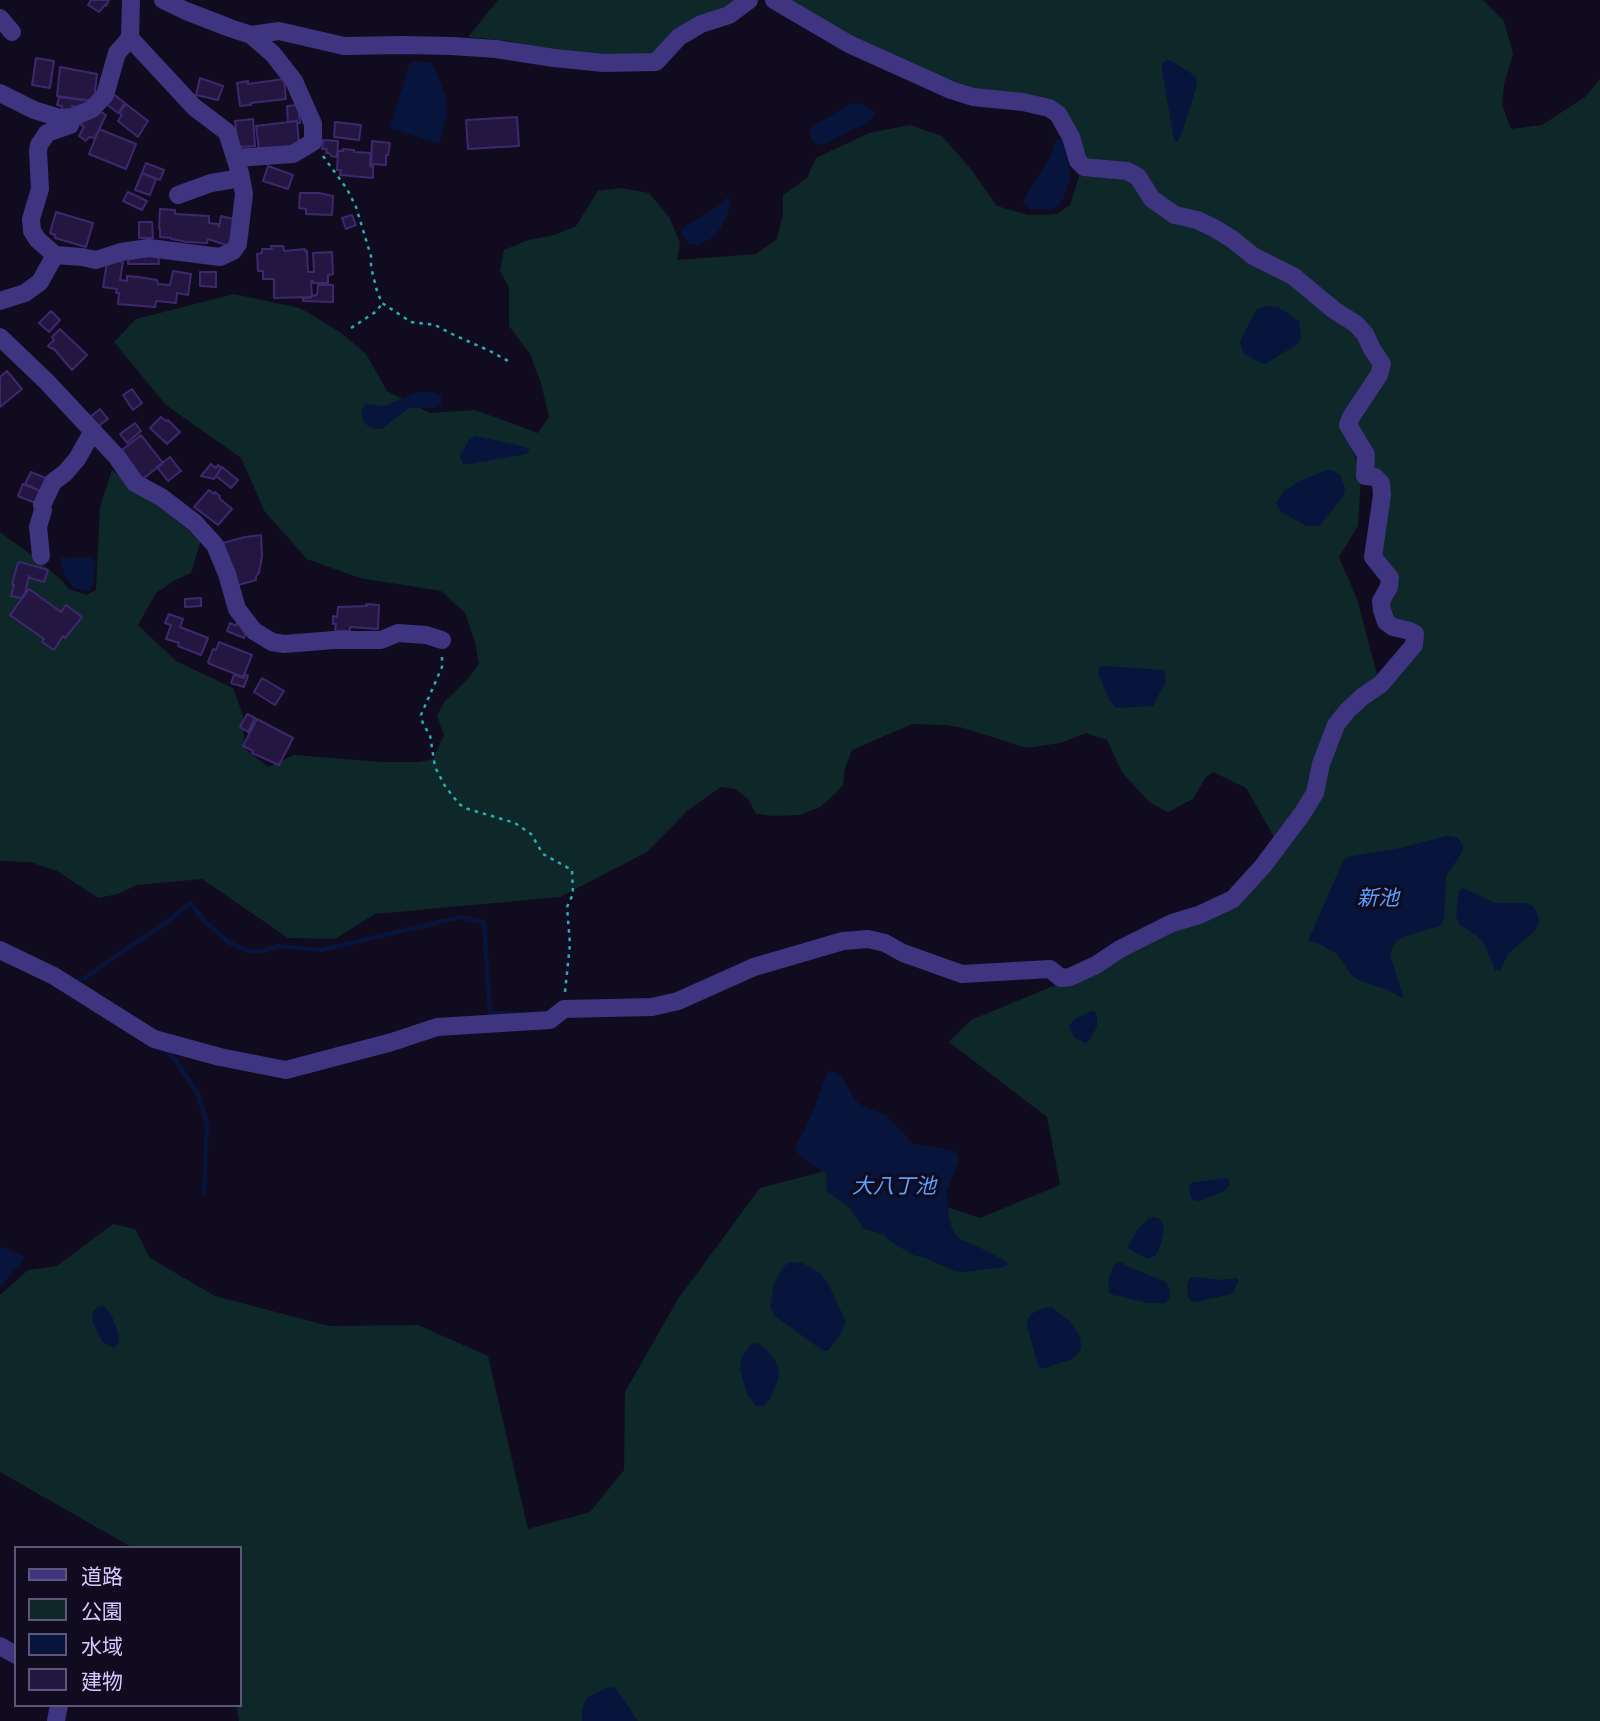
<!DOCTYPE html>
<meta charset="utf-8">
<style>
body{margin:0}
#map{position:relative;width:1600px;height:1721px;overflow:hidden;background:#110b1f;font-family:Cabin,"Noto Sans JP",sans-serif}
canvas{display:block}
.legend{position:absolute;left:14px;top:1546px;width:228px;height:161px;box-sizing:border-box;background:#110b1f;border:2px solid #5f5779;margin:0;padding:9px 12px;list-style:none;font-size:21px;color:#d5c9ff}
.legend li{display:flex;align-items:center;gap:14px;height:35px}
.legend b{width:35px;border:2px solid #5f5779}
</style>
<div id="map">
<canvas width="1600" height="1721"></canvas>
<ul class="legend">
<li><b style="height:9px;background:#3f3480"></b>道路</li>
<li><b style="height:19px;background:#0e2729"></b>公園</li>
<li><b style="height:19px;background:#07153d"></b>水域</li>
<li><b style="height:19px;background:#231741"></b>建物</li>
</ul>
</div>
<script>
const ctx = document.querySelector('canvas').getContext('2d');
ctx.lineJoin = 'round';
function fill(path, color) {
  ctx.fillStyle = color;
  ctx.fill(path, 'evenodd');
}
function toPath(rows) {
  const path = new Path2D();
  for (const r of rows) {
    path.moveTo(r[0], r[1]);
    for (let i = 2; i < r.length; i += 2) path.lineTo(r[i], r[i + 1]);
  }
  return path;
}
function strokePath(path, color, width, dash) {
  ctx.strokeStyle = color;
  ctx.lineWidth = width;
  ctx.lineCap = dash ? 'butt' : 'round';
  ctx.setLineDash(dash || []);
  ctx.stroke(path);
}
function label(font, color, halo, rows, align = 'center') {
  ctx.font = font + ' Cabin,"Noto Sans JP",sans-serif';
  ctx.lineWidth = 7;
  ctx.setLineDash([]);
  ctx.textBaseline = 'middle';
  ctx.strokeStyle = halo;
  ctx.fillStyle = color;
  for (const [text, x, y, turn = 0] of rows) {
    ctx.save();
    ctx.translate(x, y);
    ctx.rotate((+turn || 0) * Math.PI / 180);
    ctx.textAlign = isNaN(turn) ? turn : align;
    if (halo) ctx.strokeText(text, 0, 0);
    ctx.fillText(text, 0, 0);
    ctx.restore();
  }
}
fill(toPath([
 [498,0,740,0,648,57,554,52,511,41,468,37],
 [787,0,1483,0,1504,21,1513,54,1504,84,1502,105,1511,129,1542,125,1585,97,1600,79,1600,1721,239,1721,236,1705,240,1705,240,1548,133,1548,0,1472,0,1295,28,1270,57,1266,113,1224,135,1229,150,1258,215,1296,329,1326,418,1325,488,1356,528,1529,590,1512,624,1470,625,1392,678,1299,760,1188,833,1169,980,1218,1060,1185,1047,1117,949,1042,971,1020,1058,984,1155,934,1198,921,1298,829,1340,725,1418,644,1385,617,1388,595,1377,556,1372,472,1354,424,1382,377,1367,330,1155,196,1082,157,1059,109,975,89,950,80,852,36],
 [910,125,942,136,970,168,997,206,1028,215,1057,214,1070,205,1081,170,1127,176,1192,223,1270,268,1352,327,1379,367,1345,424,1361,477,1358,526,1339,557,1357,599,1378,678,1362,688,1310,791,1274,837,1246,788,1213,772,1205,778,1193,799,1168,812,1149,802,1122,772,1107,740,1086,733,1060,743,1027,748,964,728,946,725,912,724,852,750,845,768,843,785,835,794,820,807,800,815,773,816,756,814,748,799,735,789,721,787,688,810,647,852,560,897,375,914,335,939,288,938,202,879,137,885,118,894,98,898,57,871,30,862,0,861,0,532,34,557,59,578,69,589,86,595,96,590,100,507,112,470,201,540,191,573,175,580,156,593,138,625,176,661,233,688,243,715,244,748,268,767,294,755,381,762,419,762,433,759,444,735,437,716,445,701,469,678,479,663,475,642,465,613,441,591,360,578,307,559,265,512,241,458,166,405,114,342,136,319,234,294,300,308,340,332,366,354,387,391,430,413,475,410,538,433,549,417,541,383,530,354,509,326,509,287,500,271,504,250,528,240,555,235,576,226,598,191,621,188,649,193,669,217,680,242,677,260,756,254,777,239,783,214,783,195,807,178,816,158,869,133]
]), '#0e2729');
fill(toPath([
 [1167,60,1173,62,1188,71,1196,77,1197,85,1182,132,1179,140,1176,142,1174,140,1162,70,1162,63],
 [413,61,432,63,446,97,447,115,439,144,390,128,409,65],
 [859,103,874,111,875,115,869,122,822,145,819,145,811,140,810,132,811,127,851,104],
 [1056,139,1061,139,1065,144,1067,152,1070,179,1065,194,1060,204,1055,208,1048,210,1030,209,1023,205,1024,200,1050,157],
 [728,197,731,200,727,215,721,227,715,235,709,240,697,245,688,243,681,233,682,228,717,207],
 [1266,306,1278,307,1299,321,1301,337,1298,344,1265,364,1258,362,1243,353,1240,341,1256,310],
 [417,392,433,392,441,396,442,405,435,408,409,408,382,429,373,429,364,423,361,411,366,404,385,406],
 [476,436,525,447,530,450,526,454,463,465,460,456,469,440],
 [1327,470,1333,470,1341,476,1345,489,1343,497,1319,526,1307,526,1281,512,1276,503,1284,491,1300,481],
 [91,557,96,563,91,589,88,591,74,588,65,577,60,560,61,558],
 [1104,666,1164,670,1166,681,1153,706,1116,708,1109,700,1098,672,1100,667],
 [1447,836,1458,838,1463,846,1463,851,1446,876,1444,919,1440,926,1406,936,1397,941,1392,948,1390,955,1403,996,1402,998,1388,990,1361,981,1351,975,1337,954,1318,943,1308,941,1343,861,1348,857,1400,848],
 [1463,888,1495,903,1525,903,1532,906,1537,912,1539,922,1536,930,1508,954,1500,971,1495,970,1484,943,1476,935,1459,924,1456,917,1458,896,1459,891],
 [1092,1011,1095,1011,1097,1016,1097,1027,1089,1041,1085,1043,1074,1037,1069,1027,1071,1023,1076,1018],
 [828,1071,835,1072,841,1076,856,1101,863,1106,887,1116,913,1144,942,1148,955,1152,959,1159,947,1191,949,1217,952,1229,956,1235,962,1240,987,1251,1007,1262,1008,1265,1005,1267,964,1272,954,1271,926,1258,913,1255,890,1241,883,1234,864,1229,850,1208,827,1192,826,1173,801,1158,795,1148,810,1119],
 [1226,1178,1230,1180,1230,1183,1226,1190,1203,1200,1197,1201,1191,1198,1189,1189,1191,1183],
 [1154,1217,1160,1219,1162,1223,1164,1228,1163,1234,1160,1247,1155,1256,1148,1259,1129,1249,1128,1246,1138,1229,1149,1218],
 [0,1246,24,1256,24,1259,0,1287],
 [801,1262,820,1273,829,1285,846,1322,840,1335,829,1350,824,1351,819,1348,775,1316,770,1307,774,1284,783,1267,788,1263],
 [1120,1262,1133,1269,1166,1282,1170,1289,1169,1299,1165,1303,1149,1303,1113,1295,1108,1292,1109,1276,1114,1265],
 [1198,1277,1220,1280,1237,1278,1239,1280,1233,1292,1227,1295,1195,1302,1191,1301,1188,1297,1187,1286,1188,1281,1191,1278],
 [101,1306,105,1307,111,1314,117,1330,119,1338,118,1344,114,1348,102,1342,92,1320,93,1311,96,1308],
 [1051,1307,1070,1321,1080,1337,1081,1347,1078,1354,1072,1359,1041,1369,1038,1366,1027,1325,1027,1321,1031,1314,1044,1308],
 [757,1343,766,1349,775,1360,779,1370,778,1380,769,1401,763,1406,756,1406,747,1394,740,1369,741,1360,746,1351,751,1344],
 [612,1687,617,1690,638,1721,582,1721,582,1708,588,1697,607,1688]
]), '#07153d');
strokePath(toPath([
 [76,982,85,978,130,946,162,926,190,903,205,922,230,943,249,951,262,951,279,946,321,950,461,917,484,922,490,1013,520,1014],
 [165,1049,176,1061,198,1094,207,1124,204,1194]
]), '#07153d', 4.5);
const building = toPath([
 [91,0,109,0,106,6,105,5,99,12,88,5,91,0],
 [36,58,54,61,50,88,32,85,36,58],
 [60,67,97,74,94,101,57,96,60,67],
 [200,78,223,86,218,100,196,95,200,78],
 [284,79,286,99,251,103,251,105,240,106,237,83,248,81,248,84,284,79],
 [112,93,125,103,118,113,105,103,112,93],
 [59,97,90,101,84,108,72,106,72,111,61,112,62,106,57,105,59,97],
 [126,104,148,121,138,137,118,121,122,115,119,113,126,104],
 [298,105,300,123,297,123,297,121,288,122,287,106,298,105],
 [98,110,106,115,95,138,89,137,86,141,79,136,84,127,81,125,85,117,98,110],
 [517,117,519,146,468,149,466,120,517,117],
 [253,119,255,146,238,147,235,121,253,119],
 [297,121,299,145,259,150,256,126,297,121],
 [335,122,361,125,359,140,334,137,335,122],
 [99,129,136,144,126,169,89,154,99,129],
 [323,140,338,141,337,157,331,156,329,153,326,153,327,149,322,149,323,140],
 [372,141,390,143,388,155,386,155,386,165,371,164,372,141],
 [343,149,354,150,354,152,371,153,370,166,373,166,373,178,340,175,341,170,337,170,338,151,343,151,343,149],
 [146,163,164,170,160,180,142,173,146,163],
 [268,166,293,175,288,189,263,181,268,166],
 [142,173,156,179,150,195,135,190,142,173],
 [128,192,147,201,142,210,123,201,128,192],
 [300,193,319,193,333,196,332,215,306,214,306,209,299,208,300,193],
 [160,209,175,210,175,214,209,216,209,223,218,224,219,227,221,216,237,220,229,246,208,239,207,243,187,242,171,239,171,238,160,237,160,228,159,228,160,209],
 [56,212,93,223,86,247,55,238,55,235,50,233,56,212],
 [352,215,356,225,346,229,342,218,352,215],
 [139,222,152,222,153,238,139,238,139,222],
 [271,246,283,246,284,251,305,249,305,251,307,251,308,272,314,272,313,253,332,252,333,274,328,275,328,283,313,283,313,281,311,281,312,296,310,297,274,298,274,279,263,279,263,271,258,271,257,254,262,253,262,249,272,249,271,246],
 [158,253,159,264,128,264,128,255,158,253],
 [112,260,123,262,120,280,127,281,127,276,138,277,157,280,158,284,170,285,173,271,191,274,188,295,177,293,176,303,156,301,155,307,118,304,119,293,116,293,117,289,103,287,107,262,112,260],
 [200,272,216,272,216,287,200,286,200,272],
 [318,285,333,285,333,302,303,301,303,298,310,298,312,296,317,295,318,285],
 [51,311,60,320,49,332,39,323,51,311],
 [60,329,87,355,72,370,53,348,52,349,48,346,54,340,52,337,60,329],
 [7,371,22,389,0,407,0,377,7,371],
 [132,389,142,403,133,410,123,395,132,389],
 [100,409,108,419,97,427,89,418,100,409],
 [161,417,166,421,168,420,180,432,167,444,150,428,161,417],
 [135,423,141,431,127,443,120,434,135,423],
 [141,435,163,463,143,479,122,450,141,435],
 [170,457,181,471,168,481,157,467,170,457],
 [211,464,216,468,218,465,221,468,214,479,201,476,211,464],
 [222,467,238,480,231,488,216,476,222,467],
 [31,472,48,479,43,492,25,484,31,472],
 [23,484,40,491,35,503,18,496,23,484],
 [209,490,214,494,215,492,220,496,219,498,232,509,218,525,194,507,209,490],
 [261,535,262,556,259,573,256,576,256,580,238,585,223,543,245,537,261,535],
 [20,562,48,570,44,582,30,578,29,576,25,594,21,598,11,596,14,585,12,584,18,563,20,562],
 [29,589,61,612,66,605,82,617,65,638,63,636,54,650,42,642,44,639,10,615,29,589],
 [201,598,201,606,185,607,185,599,201,598],
 [366,604,379,605,378,629,350,627,350,631,335,631,336,624,333,624,333,616,337,617,338,607,367,606,366,604],
 [169,614,183,619,180,627,208,638,201,655,178,646,179,643,166,639,171,625,165,623,169,614],
 [230,623,236,626,237,623,248,627,244,638,227,631,230,623],
 [219,642,252,655,243,677,210,664,208,662,213,649,216,650,219,642],
 [245,674,248,676,244,687,231,683,234,675,244,678,245,674],
 [262,678,284,691,275,705,254,692,262,678],
 [247,714,255,718,248,732,240,727,247,714],
 [257,719,293,738,279,765,252,753,253,751,243,746,257,719]
]);
fill(building, '#231741');
strokePath(building, '#3d286e', 2);
strokePath(toPath([
 [323,156,347,189,356,207,371,256,371,267,377,291,382,303,411,322,435,325,454,335,490,351,508,361],
 [351,328,377,311,382,303],
 [442,657,442,667,421,715,423,724,430,735,435,767,445,786,459,804,468,809,515,823,531,834,543,854,572,870,573,894,567,907,570,944,565,992]
]), '#28aeb4', 2.5, [3.5, 5]);
strokePath(toPath([
 [163,0,186,11,230,28,251,35,279,31,344,46,402,45,452,46,496,49,554,58,604,63,656,62,679,37,701,24,729,15,749,0],
 [0,18,12,32],
 [0,93,34,110,60,118,73,117,92,109,105,95,117,53,130,38,131,0],
 [235,158,293,154,313,142,313,124,294,81,273,54,251,35],
 [178,195,211,183,241,178],
 [55,255,38,240,32,231,31,219,40,189,38,151,39,145,47,133,70,125,73,117],
 [0,301,25,293,40,282,55,255,82,257,96,260,121,252,149,248,220,257,233,251,238,244,244,194,240,173,227,132,194,107,130,38],
 [0,337,47,382,116,456,135,483,161,497,195,523,215,545,227,574,237,609,254,631,272,642,284,644,334,640,381,640,398,633,426,635,442,640],
 [41,556,38,527,43,510,42,505,53,482,65,473,77,459,93,431],
 [0,950,54,976,154,1039,220,1057,286,1070,392,1042,437,1027,550,1020,564,1009,652,1007,678,1001,754,967,843,941,868,939,885,943,903,953,962,974,1050,969,1061,978,1070,977,1096,965,1120,949,1172,923,1199,915,1233,899,1263,866,1302,814,1315,793,1321,764,1336,725,1347,711,1362,697,1381,684,1414,645,1415,634,1410,631,1393,627,1386,622,1382,610,1381,601,1389,587,1390,578,1373,557,1382,495,1381,483,1375,477,1365,476,1366,455,1348,425,1351,417,1379,375,1382,364,1372,349,1365,334,1356,324,1334,310,1293,276,1253,256,1232,239,1214,228,1197,220,1175,215,1152,199,1138,177,1127,171,1084,167,1078,161,1071,137,1058,114,1049,108,1023,102,973,97,951,90,849,44,774,0],
 [0,1646,16,1655],
 [56,1721,59,1705]
]), '#3f3480', 18);
label('italic 21px', '#57a1ff', '#110b1f', [
 ["新池",1378,899],
 ["大八丁池",894,1187]
]);
</script>
